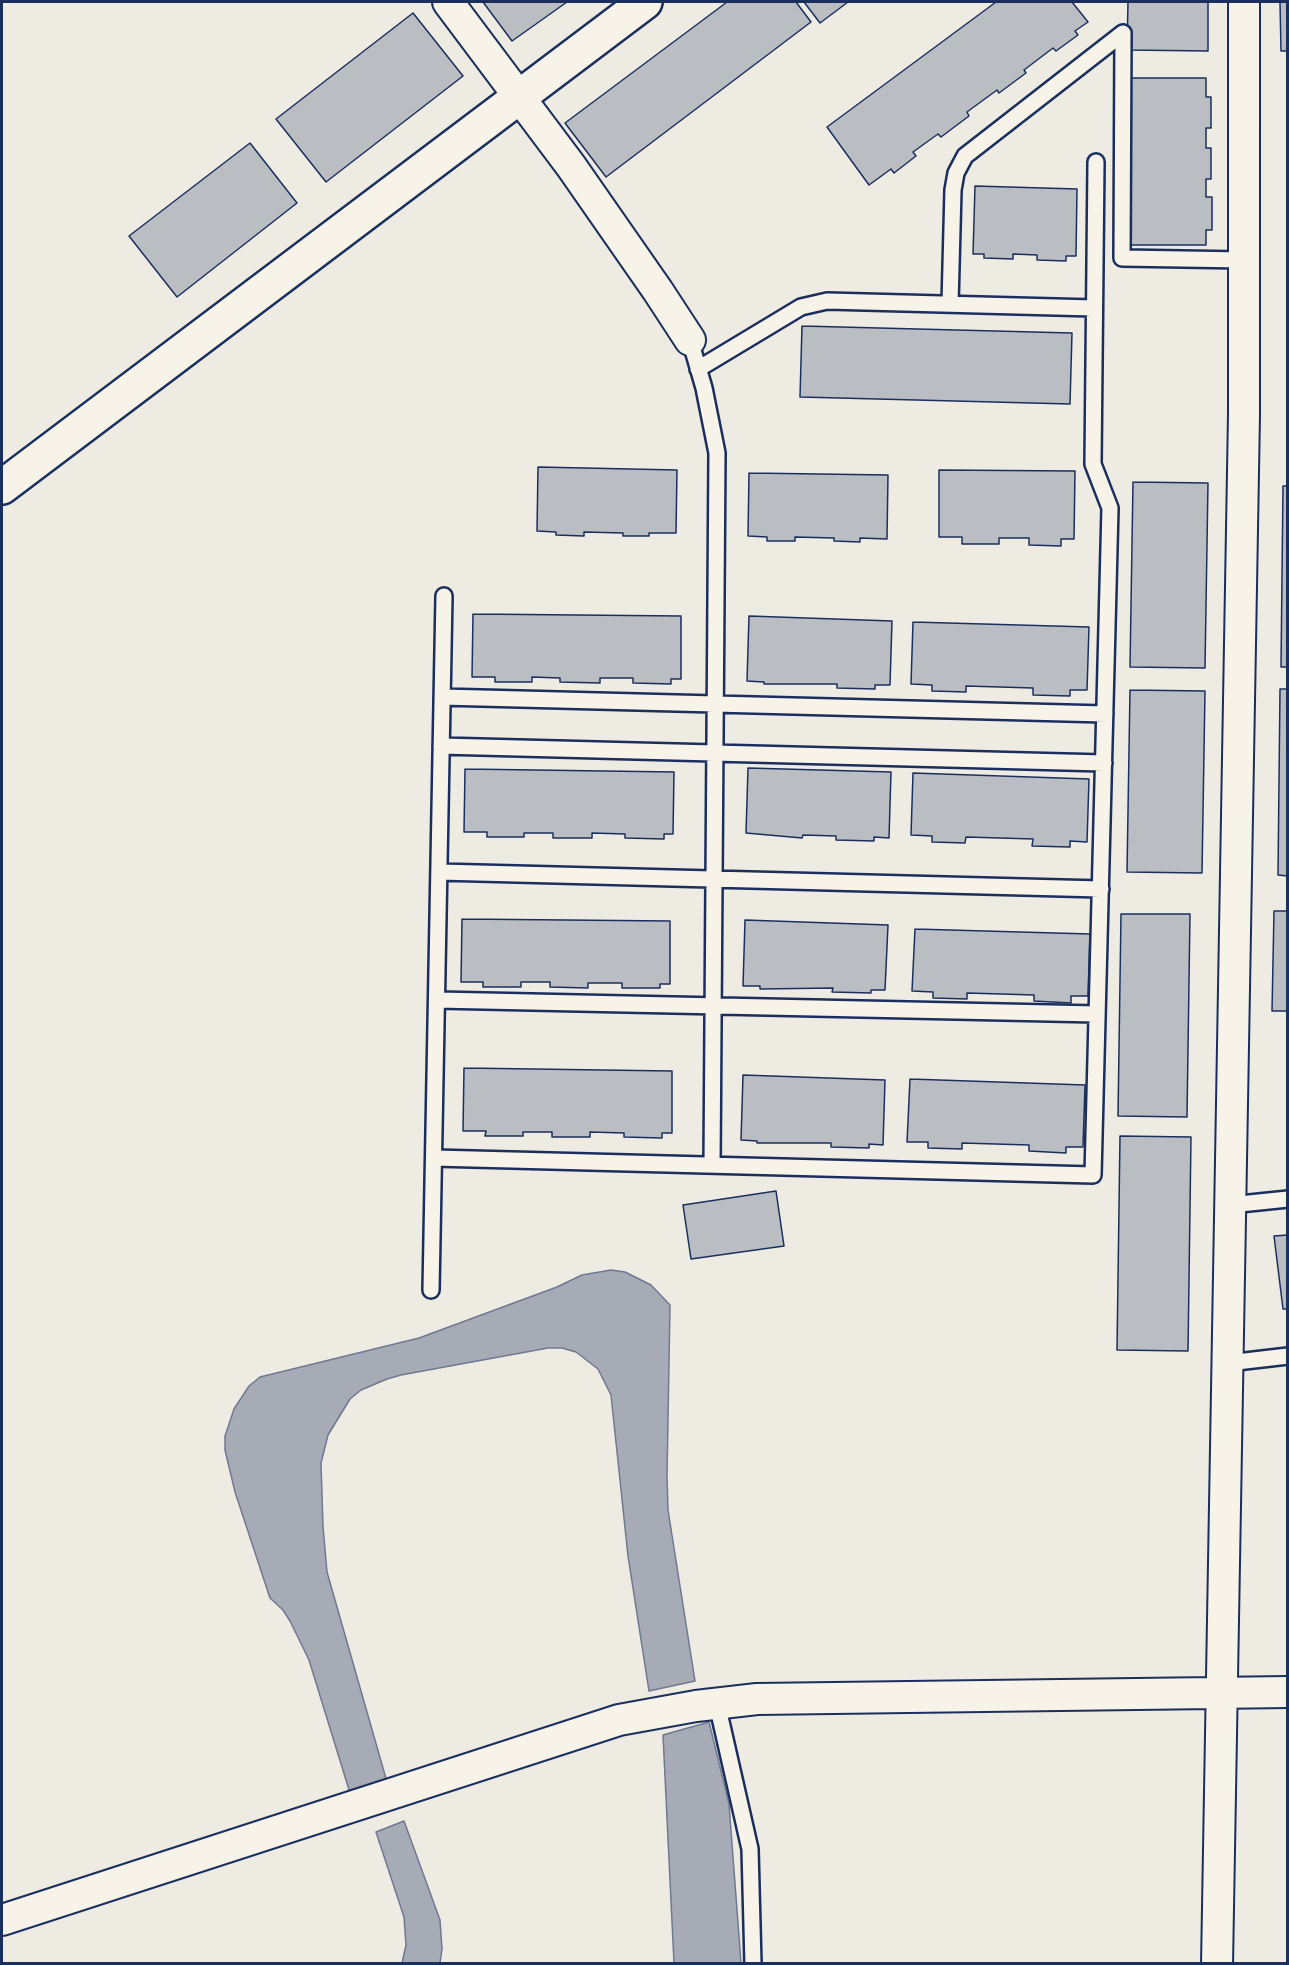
<!DOCTYPE html>
<style>
body{margin:0}
#map{position:relative;width:1289px;height:1965px;overflow:hidden;background:#eeebe2;font-family:Delius,sans-serif}
canvas{display:block}
.frame{position:absolute;inset:0;border:3px solid #1b2f5e;pointer-events:none}
</style>
<div id="map">
<canvas width="1289" height="1965"></canvas>
<div class="frame"></div>
</div>
<script>
const ctx = document.querySelector('canvas').getContext('2d');
ctx.lineJoin = 'round';
function fill(path, color) {
  ctx.fillStyle = color;
  ctx.fill(path, 'evenodd');
}
function toPath(rows) {
  const path = new Path2D();
  for (const r of rows) {
    path.moveTo(r[0], r[1]);
    for (let i = 2; i < r.length; i += 2) path.lineTo(r[i], r[i + 1]);
  }
  return path;
}
function strokePath(path, color, width, dash) {
  ctx.strokeStyle = color;
  ctx.lineWidth = width;
  ctx.lineCap = dash ? 'butt' : 'round';
  ctx.setLineDash(dash || []);
  ctx.stroke(path);
}
const water = toPath([
 [611,1270,625,1272,651,1285,670,1305,667,1477,668,1510,695,1681,649,1691,628,1556,611,1395,598,1369,576,1352,562,1348,548,1348,401,1375,387,1379,361,1390,350,1399,328,1435,321,1463,323,1527,327,1572,387,1782,350,1793,309,1660,290,1621,283,1610,270,1598,235,1492,225,1450,225,1436,234,1409,249,1386,260,1377,419,1338,557,1287,582,1275,611,1270],
 [709,1722,729,1804,741,1963,674,1963,663,1735,709,1722],
 [404,1821,440,1920,442,1949,440,1963,402,1963,406,1945,404,1917,376,1832,404,1821]
]);
fill(water, '#a6abb5');
strokePath(water, '#6e7992', 1.5);
const building = toPath([
 [483,2,567,2,512,41,483,2],
 [727,2,796,2,811,22,606,177,565,123,727,2],
 [804,2,848,2,820,23,804,2],
 [996,2,1072,2,1088,22,1075,31,1078,35,1056,51,1053,48,1024,70,1026,73,999,93,997,90,967,112,969,116,941,137,938,134,913,152,916,156,894,173,891,169,869,185,827,127,996,2],
 [1128,2,1208,2,1208,51,1127,50,1128,2],
 [1280,2,1288,2,1288,51,1281,51,1280,2],
 [413,13,463,76,326,182,276,119,413,13],
 [1129,78,1206,78,1206,97,1211,97,1211,128,1206,128,1206,148,1211,148,1211,179,1206,179,1206,197,1212,197,1212,230,1206,230,1206,245,1129,245,1129,78],
 [250,143,297,203,177,297,129,236,250,143],
 [975,186,1077,189,1076,256,1066,256,1066,261,1037,260,1037,255,1013,254,1013,259,984,258,984,254,973,254,975,186],
 [802,326,1072,333,1070,404,800,397,802,326],
 [538,467,677,470,676,533,649,533,649,536,623,536,623,533,584,532,584,536,556,535,556,532,537,531,538,467],
 [939,470,1075,471,1074,539,1061,539,1061,546,1029,545,1029,538,999,538,999,544,962,544,962,537,939,537,939,470],
 [749,473,888,475,887,539,860,538,860,542,834,541,834,538,795,537,795,541,767,541,767,537,748,536,749,473],
 [1133,482,1208,483,1205,668,1130,667,1133,482],
 [1283,486,1288,486,1288,667,1281,667,1283,486],
 [473,614,681,616,681,679,671,679,671,684,633,683,633,678,600,678,600,683,560,682,560,678,532,677,532,682,495,682,495,677,472,677,473,614],
 [749,616,892,621,890,685,875,685,875,689,837,688,837,684,764,684,764,682,747,681,749,616],
 [913,622,1089,627,1087,690,1070,690,1070,696,1033,695,1033,688,966,686,966,692,932,691,932,685,911,684,913,622],
 [1280,689,1288,689,1288,876,1278,875,1280,689],
 [1130,690,1205,691,1202,873,1127,872,1130,690],
 [748,768,891,772,889,838,874,837,874,841,836,840,836,836,803,835,802,838,746,833,748,768],
 [465,769,674,772,673,834,664,834,664,839,625,838,625,834,592,833,592,838,553,838,553,833,524,833,524,837,487,837,487,832,464,832,465,769],
 [913,773,1089,779,1087,842,1070,841,1070,847,1032,846,1033,839,966,837,965,843,932,842,932,836,911,835,913,773],
 [1274,911,1288,911,1288,1011,1272,1011,1274,911],
 [1121,914,1190,914,1187,1117,1118,1116,1121,914],
 [462,919,670,921,670,984,660,984,660,988,622,988,622,983,588,983,588,988,550,987,550,982,521,982,521,987,483,987,483,982,461,982,462,919],
 [745,920,888,925,885,990,871,990,871,993,832,992,833,988,760,989,760,986,743,986,745,920],
 [915,929,1090,934,1088,996,1071,996,1071,1003,1034,1001,1034,995,967,993,967,999,933,998,933,992,912,991,915,929],
 [464,1068,672,1071,672,1133,662,1133,662,1138,624,1137,624,1133,590,1132,590,1137,552,1137,552,1132,523,1132,523,1136,485,1136,486,1131,463,1131,464,1068],
 [743,1075,885,1080,883,1145,869,1144,869,1148,831,1147,831,1143,757,1143,757,1141,741,1140,743,1075],
 [910,1079,1085,1085,1083,1147,1066,1147,1066,1153,1029,1151,1029,1145,962,1143,962,1149,928,1148,928,1142,907,1142,910,1079],
 [1120,1136,1191,1137,1188,1351,1117,1350,1120,1136],
 [776,1191,784,1246,691,1259,683,1205,776,1191],
 [1288,1235,1288,1309,1283,1309,1274,1236,1288,1235]
]);
fill(building, '#babdc2');
strokePath(building, '#1b2f5e', 1.5);
const service = toPath([
 [1123,33,1122,258,1244,260],
 [950,304,953,190,956,173,965,156,1123,33],
 [690,340,704,388,717,453,712,1165],
 [698,369,801,307,827,301,1094,308],
 [442,697,1105,714],
 [441,746,1104,763],
 [439,872,1101,889],
 [437,1000,1097,1014],
 [434,1158,1093,1175,1110,508,1093,464,1096,162],
 [1230,1205,1288,1199],
 [431,1290,444,596],
 [1228,1363,1288,1356],
 [717,1704,750,1849,753,1964]
]);
const minor = toPath([
 [448,2,571,166,658,291,690,340],
 [2,1920,619,1720,696,1706,757,1699,1288,1692],
 [1217,1964,1244,414,1244,2]
]);
const tertiary = toPath([
 [2,487,645,2]
]);
strokePath(service, '#1b2f5e', 20);
strokePath(minor, '#1b2f5e', 34);
strokePath(tertiary, '#1b2f5e', 38);
strokePath(service, '#f7f3e8', 15);
strokePath(minor, '#f7f3e8', 30);
strokePath(tertiary, '#f7f3e8', 33);
</script>
